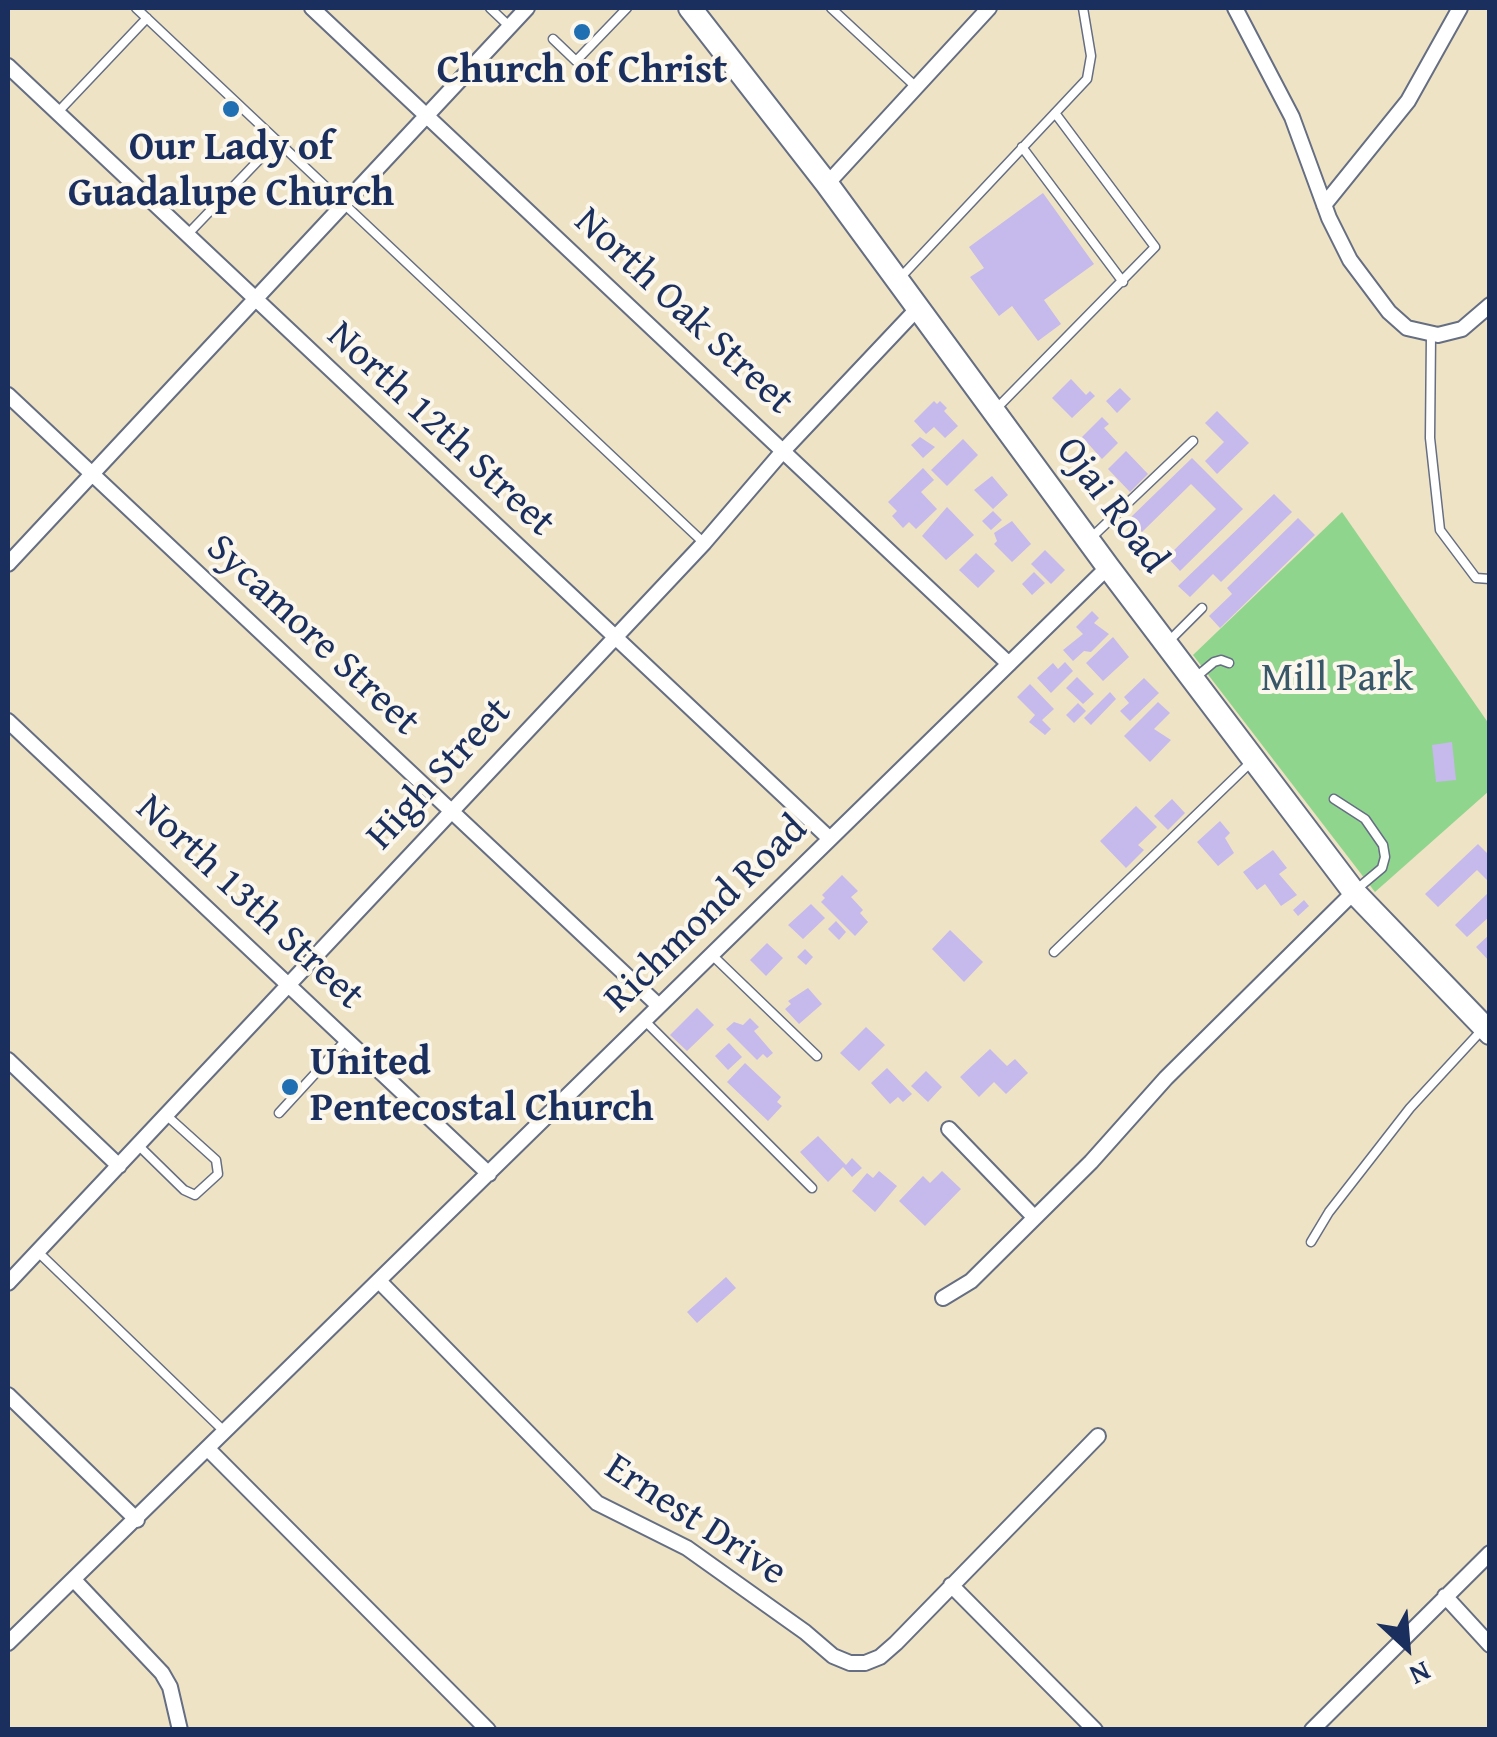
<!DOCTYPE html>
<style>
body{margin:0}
#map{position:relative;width:1497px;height:1737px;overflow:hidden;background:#efe3c5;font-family:"Gentium Book Plus",serif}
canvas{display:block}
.frame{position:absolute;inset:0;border:10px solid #1b2f5e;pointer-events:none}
.north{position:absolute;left:1357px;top:1597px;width:100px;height:100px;-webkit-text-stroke:8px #fbf7ec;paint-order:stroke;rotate:154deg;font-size:28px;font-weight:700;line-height:40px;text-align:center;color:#1b2f5e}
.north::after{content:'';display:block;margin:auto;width:35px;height:45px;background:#1b2f5e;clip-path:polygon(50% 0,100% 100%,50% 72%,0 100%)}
</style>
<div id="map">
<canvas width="1497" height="1737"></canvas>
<div class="frame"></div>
<div class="north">N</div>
</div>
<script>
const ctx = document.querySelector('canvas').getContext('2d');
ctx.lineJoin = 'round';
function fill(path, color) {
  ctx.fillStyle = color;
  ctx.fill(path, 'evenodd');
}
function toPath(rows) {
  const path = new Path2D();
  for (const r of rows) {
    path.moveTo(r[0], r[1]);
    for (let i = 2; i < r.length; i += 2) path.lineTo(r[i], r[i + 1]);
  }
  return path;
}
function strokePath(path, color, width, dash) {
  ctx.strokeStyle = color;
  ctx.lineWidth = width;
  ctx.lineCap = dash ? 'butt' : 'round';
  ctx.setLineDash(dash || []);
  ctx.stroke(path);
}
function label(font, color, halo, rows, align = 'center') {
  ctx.font = font + ' "Gentium Book Plus",serif';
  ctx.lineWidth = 8;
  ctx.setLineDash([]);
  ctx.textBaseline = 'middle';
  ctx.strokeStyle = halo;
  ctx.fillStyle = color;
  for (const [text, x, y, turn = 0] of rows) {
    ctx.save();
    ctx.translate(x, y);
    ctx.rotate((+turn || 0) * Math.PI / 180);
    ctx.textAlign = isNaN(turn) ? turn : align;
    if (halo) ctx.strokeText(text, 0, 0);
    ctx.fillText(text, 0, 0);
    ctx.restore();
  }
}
fill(toPath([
 [1342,512,1489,724,1489,791,1375,892,1193,655]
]), '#90d58e');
fill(toPath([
 [1043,193,1094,264,1044,300,1061,324,1038,341,1012,306,999,316,970,277,984,268,969,247],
 [1071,379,1086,395,1090,391,1095,396,1072,418,1052,398],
 [1120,388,1131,399,1117,413,1106,401],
 [934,401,937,404,940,401,947,408,944,411,958,426,945,438,934,427,926,434,914,421],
 [1217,411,1249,443,1217,474,1205,461,1224,442,1205,423],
 [1102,417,1109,424,1104,428,1118,443,1102,459,1082,437],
 [920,437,935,447,923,458,911,445],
 [963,439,978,455,947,486,931,470],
 [1126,451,1148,474,1130,492,1108,469],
 [1192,458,1243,509,1180,571,1167,557,1216,509,1191,484,1142,532,1129,519],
 [923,468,934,480,921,492,937,509,916,529,909,522,903,528,892,516,897,511,888,502],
 [992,476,1008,495,993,509,974,490],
 [1274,494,1292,512,1221,582,1213,574,1190,597,1178,586],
 [947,507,974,535,946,560,922,536],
 [993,511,1002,520,991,530,982,521],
 [1298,518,1315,535,1220,628,1209,616,1232,594,1227,588],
 [1012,521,1031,544,1012,562,994,544,997,541,994,533],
 [1045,550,1065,570,1051,584,1031,564],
 [976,553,995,571,978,588,959,570],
 [1034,572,1045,583,1032,595,1022,584],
 [1092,611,1099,618,1094,623,1109,634,1091,652,1084,651,1073,661,1063,650,1083,634,1076,627],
 [1113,637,1129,657,1103,681,1086,663],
 [1065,662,1073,671,1051,693,1037,678,1053,663,1058,669],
 [1077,677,1094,694,1083,704,1066,688],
 [1144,678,1159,693,1130,721,1120,711,1129,703,1124,697],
 [1030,684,1054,709,1042,720,1051,729,1045,735,1029,722,1035,715,1017,697],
 [1110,692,1116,699,1091,725,1084,718],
 [1158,702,1170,713,1154,729,1171,740,1150,762,1124,736],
 [1078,703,1086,711,1074,723,1066,715],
 [1452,742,1456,780,1436,782,1432,745],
 [1172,799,1185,813,1168,830,1154,816],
 [1136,806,1157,827,1138,845,1144,850,1126,868,1100,841],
 [1220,821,1230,833,1225,838,1234,853,1218,866,1197,842],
 [1478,844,1490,856,1490,883,1477,870,1438,907,1425,894],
 [1273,850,1287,868,1279,874,1297,895,1281,906,1265,884,1257,890,1243,872],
 [842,875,858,891,851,897,863,910,860,913,868,922,855,936,821,902,825,898,822,895],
 [1490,891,1490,916,1467,937,1455,925],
 [1304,900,1309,906,1298,916,1293,910],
 [811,904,825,918,803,939,788,925],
 [836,921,846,932,839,940,828,929],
 [950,930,983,962,964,982,932,949],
 [1490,934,1490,962,1476,947],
 [767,943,783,958,766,976,750,960],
 [805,949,813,957,806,965,797,957],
 [808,988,822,1004,799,1024,785,1009,791,1004,788,1001],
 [697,1008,714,1025,687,1051,670,1035],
 [750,1018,759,1027,754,1031,773,1053,767,1058,763,1054,757,1060,726,1029,734,1022,743,1025],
 [866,1027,885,1045,859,1071,840,1053],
 [729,1043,742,1057,728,1070,715,1056],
 [990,1049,1007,1066,1015,1059,1028,1073,1006,1094,994,1082,979,1097,960,1077],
 [745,1063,781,1097,777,1102,782,1106,768,1121,727,1082],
 [887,1068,912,1094,903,1102,898,1097,890,1104,871,1083],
 [926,1071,942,1087,928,1102,911,1086],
 [818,1136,846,1165,852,1158,862,1168,852,1177,843,1167,828,1182,800,1152],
 [879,1171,897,1186,875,1212,852,1191,867,1173,873,1178],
 [942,1171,961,1189,925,1226,899,1201,923,1176,930,1183],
 [726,1277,736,1288,697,1323,687,1312]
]), '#c6b9ec');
const service = toPath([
 [136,8,704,543],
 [490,8,509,26],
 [831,8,915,86],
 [553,39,576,61,627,8],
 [58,112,147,18],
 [1022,147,1123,282],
 [187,235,277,141],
 [900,278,1087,79,1091,56,1083,8],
 [1431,335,1430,438,1440,530,1476,578,1490,579],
 [996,409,1155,247,1055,113],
 [1092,537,1193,441],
 [1170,640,1202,608],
 [1196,677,1214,662,1221,660,1229,663],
 [1334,799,1365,819,1383,845,1385,857,1382,868,1357,889],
 [1054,952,1250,763],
 [712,955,817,1056],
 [645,1021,812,1188],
 [279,1113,347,1039],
 [139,1146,184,1190,195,1195,218,1174,216,1160,165,1114],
 [1311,1242,1329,1212,1410,1108,1481,1031],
 [38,1252,226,1433]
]);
const minor = toPath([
 [312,8,1009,664],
 [1235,8,1292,117,1329,218,1350,260,1389,312,1407,328,1438,335,1462,329,1490,305],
 [8,66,830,839],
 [827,184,989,8],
 [1324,205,1408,101,1460,8],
 [8,395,659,1006],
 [8,564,527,8],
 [8,721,489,1174],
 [8,1060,119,1166],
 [949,1129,1034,1217],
 [380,1282,597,1503,687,1548,805,1632,833,1656,850,1663,865,1663,880,1657,896,1643,1098,1436],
 [8,1283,704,543,783,451,918,308],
 [943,1298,971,1281,1091,1162,1166,1078,1354,892],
 [8,1395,137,1520],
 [208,1449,488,1730],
 [75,1581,162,1673,170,1687,180,1730],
 [951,1585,1095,1730],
 [1445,1596,1490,1645],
 [8,1643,1108,567],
 [1312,1730,1490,1553]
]);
const primary = toPath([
 [690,8,827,184,1108,567,1354,892,1490,1033]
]);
strokePath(service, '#656e82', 11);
strokePath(minor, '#656e82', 18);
strokePath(primary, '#656e82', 26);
strokePath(service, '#fff', 8);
strokePath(minor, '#fff', 14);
strokePath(primary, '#fff', 22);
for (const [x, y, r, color] of [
 [582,32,10,"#1f6fb2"],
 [231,109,10,"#1f6fb2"],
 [290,1087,10,"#1f6fb2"]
]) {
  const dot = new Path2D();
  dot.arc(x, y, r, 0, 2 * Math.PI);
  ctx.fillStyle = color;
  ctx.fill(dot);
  strokePath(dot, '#fbf7ec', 4);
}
label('bold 40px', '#1b2f5e', '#fbf7ec', [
 ["Church of Christ",582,72],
 ["Our Lady of",231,149],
 ["Guadalupe Church",231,195],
 ["United",310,1064,"left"],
 ["Pentecostal Church",310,1110,"left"]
]);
label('40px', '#1b2f5e', '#fbf7ec', [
 ["North Oak Street",683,312,43],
 ["North 12th Street",440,430,43],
 ["Ojai Road",1111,506,53],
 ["Sycamore Street",312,636,43],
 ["High Street",440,775,-47],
 ["North 13th Street",249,903,43],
 ["Richmond Road",707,915,-44],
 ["Ernest Drive",695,1521,33]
]);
label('40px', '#38586a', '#fbf7ec', [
 ["Mill Park",1337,680]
]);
</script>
